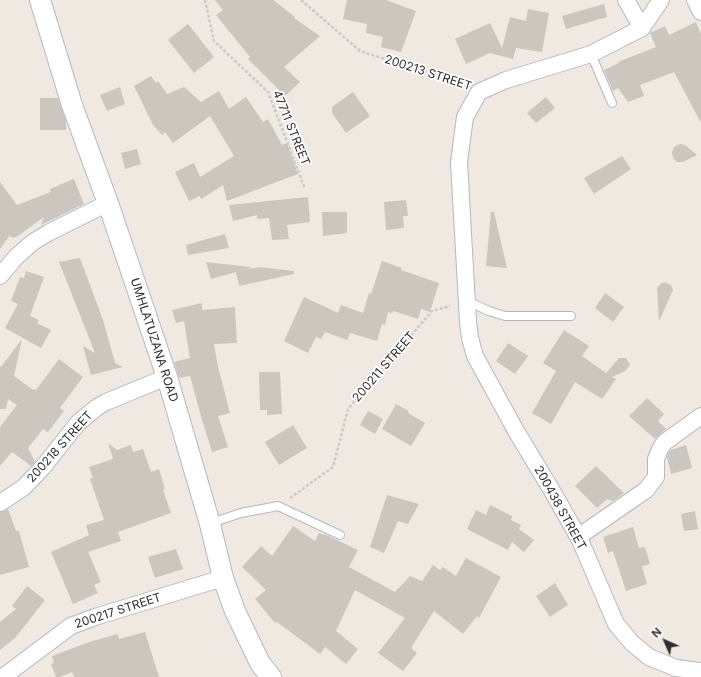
<!DOCTYPE html>
<style>
body{margin:0}
#map{position:relative;width:701px;height:677px;overflow:hidden;background:#efe9e1;font-family:Inter,sans-serif}
canvas{display:block}
.north{position:absolute;left:645px;top:621px;width:40px;height:40px;-webkit-text-stroke:3px #fff;paint-order:stroke;rotate:315deg;font-size:11px;font-weight:700;line-height:16px;text-align:center;color:#2e2e2e}
.north::after{content:'';display:block;margin:auto;width:14px;height:18px;background:#2e2e2e;clip-path:polygon(50% 0,100% 100%,50% 72%,0 100%)}
</style>
<div id="map">
<canvas width="701" height="677"></canvas>
<div class="north">N</div>
</div>
<script>
const ctx = document.querySelector('canvas').getContext('2d');
ctx.lineJoin = 'round';
function fill(path, color) {
  ctx.fillStyle = color;
  ctx.fill(path, 'evenodd');
}
function toPath(rows) {
  const path = new Path2D();
  for (const r of rows) {
    path.moveTo(r[0], r[1]);
    for (let i = 2; i < r.length; i += 2) path.lineTo(r[i], r[i + 1]);
  }
  return path;
}
function strokePath(path, color, width, dash) {
  ctx.strokeStyle = color;
  ctx.lineWidth = width;
  ctx.lineCap = dash ? 'butt' : 'round';
  ctx.setLineDash(dash || []);
  ctx.stroke(path);
}
function label(font, color, halo, rows, align = 'center') {
  ctx.font = font + ' Inter,sans-serif';
  ctx.lineWidth = 3.5;
  ctx.setLineDash([]);
  ctx.textBaseline = 'middle';
  ctx.strokeStyle = halo;
  ctx.fillStyle = color;
  for (const [text, x, y, turn = 0] of rows) {
    ctx.save();
    ctx.translate(x, y);
    ctx.rotate((+turn || 0) * Math.PI / 180);
    ctx.textAlign = isNaN(turn) ? turn : align;
    if (halo) ctx.strokeText(text, 0, 0);
    ctx.fillText(text, 0, 0);
    ctx.restore();
  }
}
fill(toPath([
 [215,0,273,0,295,17,294,18,320,36,284,67,300,82,285,96,248,59,250,57,216,15,223,10],
 [347,0,386,0,416,11,401,52,381,47,383,37,366,33,367,24,343,19],
 [604,4,607,17,566,29,562,16],
 [528,9,549,13,542,52,516,48,513,59,490,53,466,64,455,39,490,23,502,48,510,17,526,21],
 [696,22,701,34,701,123,674,72,640,85,644,96,628,102,618,88,613,91,604,70,619,63,618,62,656,47,650,33,665,26,669,35],
 [188,24,214,57,194,73,168,40],
 [151,76,156,83,158,81,167,94,184,87,201,102,219,91,229,109,246,97,263,122,268,119,282,145,287,143,298,174,227,201,223,185,201,199,200,196,189,201,175,172,194,163,200,177,234,156,210,116,173,143,165,132,162,135,153,125,134,86],
 [120,87,125,104,107,111,100,95],
 [353,92,370,116,346,133,332,113,332,107],
 [546,97,555,108,536,123,527,113],
 [40,98,58,98,66,121,66,130,40,130],
 [680,144,685,145,697,155,683,162,677,162,673,158,672,152,674,147],
 [137,149,141,164,125,169,121,153],
 [622,156,631,169,594,194,584,178],
 [74,179,84,204,41,225,44,217,18,236,12,238,10,235,0,249,0,182,17,205,51,192,50,189],
 [308,197,310,222,287,225,289,239,272,240,269,218,257,219,257,215,233,221,229,205],
 [406,200,408,216,403,216,404,228,386,230,384,202],
 [322,212,347,212,347,233,323,236],
 [491,212,494,212,507,268,486,266],
 [225,234,229,248,188,255,186,245],
 [80,258,103,320,115,363,123,367,91,375,83,346,95,353,59,262],
 [382,261,402,268,401,270,439,283,430,312,421,309,418,319,393,311,392,313,388,312,385,325,382,324,377,341,350,333,347,340,325,332,321,339,316,337,308,353,284,341,304,297,338,313,341,305,363,313,369,293,371,294],
 [206,262,250,267,251,268,238,271,259,267,294,271,294,274,239,286,236,272,211,279],
 [26,271,44,277,30,316,39,320,37,323,51,330,41,348,5,328,18,304,11,301,20,277,24,278],
 [664,282,671,285,673,290,659,321,657,289,659,285],
 [605,293,624,307,613,322,595,308],
 [202,303,202,310,235,307,237,343,214,344,218,367,230,413,218,416,228,447,212,452,202,420,190,376,179,378,174,362,190,358,184,321,176,323,172,310],
 [564,330,589,346,582,356,606,373,619,358,626,358,630,365,625,371,612,377,616,379,602,399,575,382,551,424,532,413,556,371,543,363],
 [22,339,14,376,33,390,33,389,36,390,59,359,83,377,60,408,64,411,48,432,43,429,28,448,35,462,31,466,12,452,0,466,0,427,17,405,8,399,6,409,0,409,0,366,1,367],
 [508,343,528,356,515,374,496,361],
 [259,372,280,372,282,414,267,415,267,410,260,410],
 [647,398,664,414,658,421,666,429,655,439,629,416],
 [396,404,409,411,408,413,425,423,411,446,382,429],
 [368,411,383,419,375,434,360,425],
 [293,425,307,448,279,465,265,442],
 [108,443,117,450,131,445,133,452,143,449,151,472,159,469,165,489,163,490,171,513,118,532,121,541,88,552,101,582,94,585,98,593,73,604,51,552,89,535,86,525,104,520,90,479,93,478,89,467,113,459],
 [686,445,692,468,671,474,667,457,669,452,671,450],
 [596,466,624,493,613,501,607,499,597,508,575,486],
 [387,495,419,504,408,524,398,521,384,553,370,547],
 [490,505,512,516,511,520,521,525,519,529,534,540,524,552,512,542,508,550,467,529,476,510,486,515],
 [8,509,16,531,19,531,29,567,0,575,0,512],
 [695,511,698,529,684,531,681,514],
 [293,526,315,541,319,533,324,535,324,534,358,550,349,567,395,592,410,576,422,581,433,565,440,570,443,567,456,576,466,558,501,577,479,618,477,616,463,634,434,611,411,648,417,653,403,671,378,653,405,618,355,590,336,631,358,649,346,664,325,647,320,654,277,622,275,623,255,599,266,590,242,567,261,546,272,556],
 [633,527,639,548,645,547,650,564,642,566,647,584,626,591,613,551,608,553,603,537],
 [176,549,183,569,155,578,148,557],
 [555,583,568,605,550,617,536,596],
 [27,586,45,600,15,638,0,650,0,622,16,609,12,606],
 [145,632,159,677,74,677,72,672,60,677,56,677,51,664,54,663,52,656,89,642,118,634,119,639]
]), '#cbc7bf');
const service = toPath([
 [591,54,612,103],
 [467,301,489,311,505,316,571,316],
 [211,523,241,513,278,506,340,535]
]);
const minor = toPath([
 [626,0,642,28],
 [661,0,642,28,591,54,506,80,479,92,465,117,459,162,468,322,470,338,475,356,516,431,551,489,580,540,616,624,632,643,649,657,676,668,701,671],
 [695,0,701,12],
 [0,276,16,257,33,242,48,233,108,203],
 [0,503,24,487,43,467,78,423,96,408,106,402,167,377],
 [578,537,646,490,656,477,656,459,661,447,665,442,701,416],
 [3,677,71,626,95,617,223,578]
]);
const tertiary = toPath([
 [40,0,72,105,108,203,167,377,210,524,223,578,235,611,247,636,260,663,271,677]
]);
strokePath(service, '#b4b7c1', 10);
strokePath(minor, '#b4b7c1', 18);
strokePath(tertiary, '#b4b7c1', 22);
strokePath(toPath([
 [205,0,214,41,268,92,305,189],
 [301,0,360,51,464,84],
 [290,498,333,467,348,409,432,311,450,306]
]), '#c9c9c9', 2.5, [3, 2]);
strokePath(service, '#fff', 8);
strokePath(minor, '#fff', 16);
strokePath(tertiary, '#fff', 20);
label('12px', '#2e2e2e', '#fff', [
 ["200213 STREET",428,73,18],
 ["47711 STREET",291,128,68],
 ["UMHLATUZANA ROAD",154,340,72],
 ["200211 STREET",384,367,-49],
 ["200218 STREET",60,447,-48],
 ["200438 STREET",560,508,61],
 ["200217 STREET",118,611,-18]
]);
</script>
